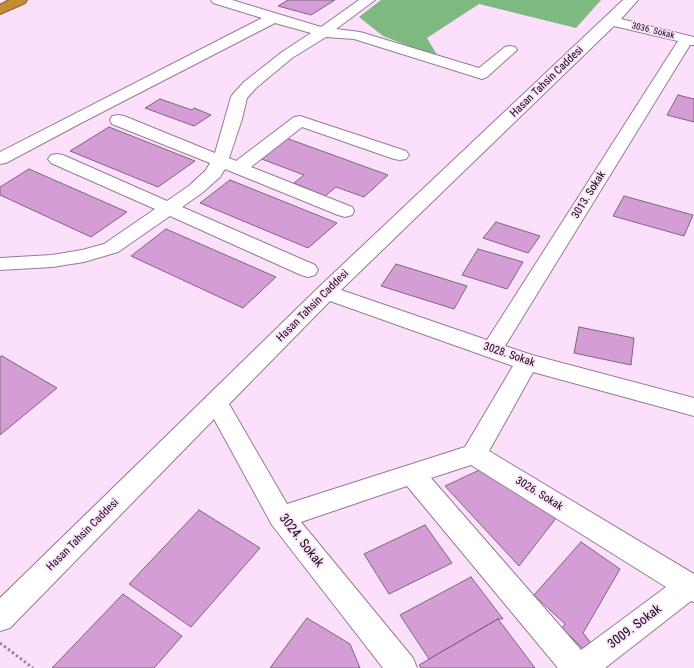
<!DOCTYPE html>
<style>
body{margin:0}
canvas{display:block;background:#fce0fb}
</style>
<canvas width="694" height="668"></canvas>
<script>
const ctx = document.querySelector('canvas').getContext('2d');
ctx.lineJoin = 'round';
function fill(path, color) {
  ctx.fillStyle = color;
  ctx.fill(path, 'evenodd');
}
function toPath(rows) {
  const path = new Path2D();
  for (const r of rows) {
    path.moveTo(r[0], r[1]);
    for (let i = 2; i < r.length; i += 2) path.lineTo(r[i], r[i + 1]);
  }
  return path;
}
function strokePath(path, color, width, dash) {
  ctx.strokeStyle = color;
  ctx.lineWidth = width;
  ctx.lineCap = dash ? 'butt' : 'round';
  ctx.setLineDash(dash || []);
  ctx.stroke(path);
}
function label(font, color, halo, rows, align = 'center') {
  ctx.font = font + ' "Roboto Condensed",sans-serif';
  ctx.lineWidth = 3.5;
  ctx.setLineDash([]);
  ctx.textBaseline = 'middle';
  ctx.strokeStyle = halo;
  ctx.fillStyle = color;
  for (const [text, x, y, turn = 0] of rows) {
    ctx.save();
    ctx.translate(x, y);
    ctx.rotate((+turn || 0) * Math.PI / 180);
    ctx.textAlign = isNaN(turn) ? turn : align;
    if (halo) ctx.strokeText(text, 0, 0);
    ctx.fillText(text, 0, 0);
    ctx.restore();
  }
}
fill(toPath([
 [381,0,601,0,576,28,479,4,427,38,439,58,383,36,359,17]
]), '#7fb982');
const building = toPath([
 [288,0,335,0,311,15,278,6,288,0],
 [678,95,694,99,694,122,667,115,678,95],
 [160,99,192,110,194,108,211,115,194,126,145,108,160,99],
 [109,127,195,161,158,187,70,151,109,127],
 [286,138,388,175,364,197,336,187,325,196,294,183,304,175,259,158,286,138],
 [29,169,127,212,91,237,0,195,0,187,29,169],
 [230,180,337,223,308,248,200,203,230,180],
 [624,196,693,215,684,236,613,216,624,196],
 [496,222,540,236,528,253,483,238,496,222],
 [166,229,276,277,243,308,131,256,166,229],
 [478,249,523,262,507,289,462,275,478,249],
 [396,264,467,286,454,309,381,286,396,264],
 [579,327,634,338,631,365,574,353,579,327],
 [2,356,57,388,0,435,0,357,2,356],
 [486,467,560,513,519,566,445,486,486,467],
 [199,510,260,548,191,627,129,584,199,510],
 [425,525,452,563,389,594,364,554,425,525],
 [581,542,620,569,583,633,595,648,588,654,562,628,565,624,534,595,581,542],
 [471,577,503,619,498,619,429,659,400,615,471,577],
 [123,594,182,636,154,668,52,668,123,594],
 [307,618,350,644,360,668,270,668,307,618],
 [498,619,535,668,421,668,419,665,498,619]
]);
fill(building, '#d59dd5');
strokePath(building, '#7d657d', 1);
const minor = toPath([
 [211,0,232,0,321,27,359,0,375,0,336,29,360,32,479,68,505,47,510,46,515,47,517,50,487,77,482,79,354,39,326,37,292,58,256,88,247,98,242,119,229,158,236,161,294,117,300,116,406,151,409,155,406,159,400,160,394,159,302,127,251,167,352,207,354,211,352,215,345,217,338,215,225,169,220,177,202,193,182,207,315,265,318,270,315,275,308,277,301,275,170,216,118,252,84,262,52,267,0,270,0,258,52,255,82,250,104,244,155,209,51,163,48,159,51,155,57,154,63,155,167,201,190,185,206,170,210,163,112,124,110,120,112,116,118,115,124,116,215,153,231,97,233,94,244,82,282,52,311,33,275,23,81,123,6,163,0,164,0,152,262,18,213,3,211,0],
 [623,0,638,0,621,19,694,37,694,45,690,45,505,346,532,355,694,398,694,416,533,372,489,451,694,574,694,602,691,601,605,668,558,668,407,486,301,522,413,658,417,668,383,668,272,525,214,419,10,628,0,631,0,598,319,287,623,0],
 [614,26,678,41,487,340,341,290,614,26],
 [330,301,513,366,465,447,287,504,229,404,330,301],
 [471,465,666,587,581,650,431,478,471,465]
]);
const highway = toPath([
 [9,0,27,0,25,3,0,14,0,5,9,0]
]);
strokePath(minor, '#957c94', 2);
strokePath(highway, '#845f27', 2);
strokePath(toPath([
 [0,643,33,668]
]), '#9b879a', 3, [2.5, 2.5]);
fill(minor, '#fff');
fill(highway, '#c28e33');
label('9px', '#120912', '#fce0fb', [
 ["3036. Sokak",653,31,14]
]);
label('11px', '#120912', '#fce0fb', [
 ["Hasan Tahsin Caddesi",547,82,-44],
 ["3013. Sokak",589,195,-58],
 ["Hasan Tahsin Caddesi",313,306,-45],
 ["3028. Sokak",509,355,19],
 ["3026. Sokak",539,494,32],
 ["Hasan Tahsin Caddesi",83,535,-45]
]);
label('13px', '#120912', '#fce0fb', [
 ["3024. Sokak",301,541,52],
 ["3009. Sokak",635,627,-37]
]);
</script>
